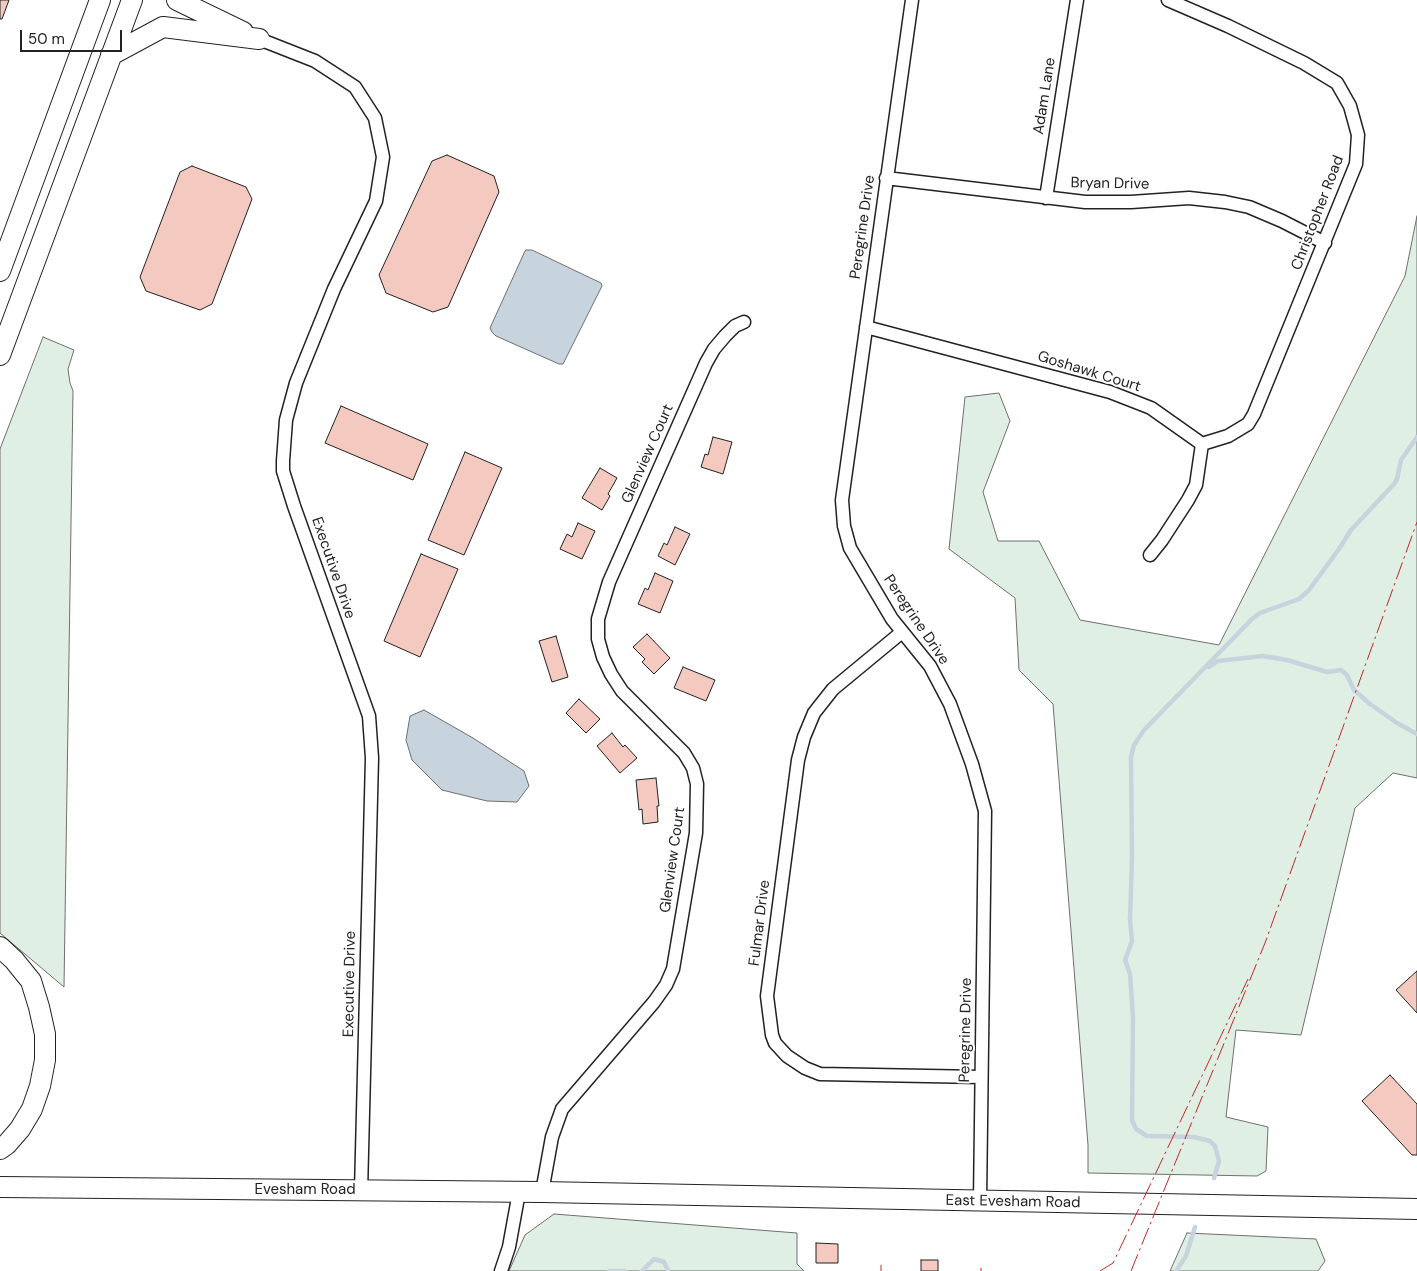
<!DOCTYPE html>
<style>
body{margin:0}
#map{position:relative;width:1417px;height:1271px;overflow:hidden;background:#fff;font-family:"DM Sans",sans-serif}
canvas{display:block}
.scale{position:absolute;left:20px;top:30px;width:102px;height:22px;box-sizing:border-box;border:2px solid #222;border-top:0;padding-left:6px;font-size:15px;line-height:18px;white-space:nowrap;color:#222;-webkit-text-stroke:4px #fff;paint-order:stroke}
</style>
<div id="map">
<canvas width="1417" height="1271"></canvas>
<div class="scale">50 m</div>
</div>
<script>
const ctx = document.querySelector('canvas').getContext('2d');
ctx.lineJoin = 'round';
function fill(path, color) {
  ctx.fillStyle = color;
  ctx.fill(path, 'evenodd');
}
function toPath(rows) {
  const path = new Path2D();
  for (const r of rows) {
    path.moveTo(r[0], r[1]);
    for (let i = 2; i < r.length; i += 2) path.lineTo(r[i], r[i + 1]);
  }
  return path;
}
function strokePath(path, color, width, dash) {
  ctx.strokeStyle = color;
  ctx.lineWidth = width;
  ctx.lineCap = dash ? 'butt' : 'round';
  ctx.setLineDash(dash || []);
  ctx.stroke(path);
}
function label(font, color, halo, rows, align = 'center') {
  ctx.font = font + ' "DM Sans",sans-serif';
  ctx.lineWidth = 4;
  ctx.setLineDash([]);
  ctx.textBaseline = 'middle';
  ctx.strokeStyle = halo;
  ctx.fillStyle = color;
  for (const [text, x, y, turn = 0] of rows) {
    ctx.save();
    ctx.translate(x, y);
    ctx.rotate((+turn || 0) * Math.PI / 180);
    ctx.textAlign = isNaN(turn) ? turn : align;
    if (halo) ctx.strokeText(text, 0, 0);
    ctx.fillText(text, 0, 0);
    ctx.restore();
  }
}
const green = toPath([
 [1417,216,1417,778,1393,773,1355,808,1301,1035,1236,1030,1226,1117,1268,1127,1266,1171,1257,1176,1088,1173,1088,1145,1053,704,1019,670,1015,598,949,549,965,397,999,393,1010,421,983,492,998,541,1039,541,1080,620,1219,645,1405,276,1417,216],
 [43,337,74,350,68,369,70,383,73,391,64,987,0,933,0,449,43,337],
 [554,1214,797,1233,797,1264,804,1271,509,1271,525,1235,554,1214],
 [1187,1233,1316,1239,1325,1261,1318,1271,1170,1271,1187,1233]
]);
fill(green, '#e0efe3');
strokePath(green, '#6f6f6f', 1);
const water = toPath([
 [526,250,532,250,601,283,602,286,563,364,559,364,496,336,492,332,490,328,525,251,526,250],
 [424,710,473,738,524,771,529,786,517,802,487,801,442,790,412,760,406,740,410,716,424,710]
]);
fill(water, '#c7d3dd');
strokePath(water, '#6f6f6f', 1);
strokePath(toPath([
 [1209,667,1218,661,1263,656,1287,660,1327,672,1341,670,1347,675,1354,690,1370,704,1397,723,1417,734],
 [1214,1178,1219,1161,1215,1146,1210,1141,1194,1137,1147,1136,1136,1129,1132,1120,1133,1017,1130,974,1125,960,1132,941,1130,920,1132,856,1131,757,1134,745,1144,730,1252,619,1260,613,1299,599,1309,590,1339,549,1351,530,1394,484,1397,479,1401,460,1417,437],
 [609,1271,625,1271],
 [642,1271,654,1259,664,1262,668,1271],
 [1176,1271,1186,1256,1195,1227]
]), '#c7d3dd', 4.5);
const building = toPath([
 [0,0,9,0,2,19,0,19,0,0],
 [447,155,494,176,499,192,448,307,433,312,386,293,379,275,432,161,447,155],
 [192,166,246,187,252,199,212,304,200,310,146,291,140,277,180,172,192,166],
 [341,406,428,444,413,480,325,443,341,406],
 [713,437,732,442,723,474,701,467,705,454,708,455,713,437],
 [465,452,502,468,464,555,428,540,465,452],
 [600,468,617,478,608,494,610,496,602,510,582,498,600,468],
 [578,523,595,531,582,559,560,549,567,534,572,537,578,523],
 [675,527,690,534,675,565,658,556,664,543,667,545,675,527],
 [421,554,458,569,420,657,384,641,421,554],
 [655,573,673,581,660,613,638,604,645,588,648,590,655,573],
 [647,634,670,658,654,674,642,662,645,659,633,647,647,634],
 [556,636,568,677,552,682,539,641,556,636],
 [683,667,715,680,706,701,674,688,683,667],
 [579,699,600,719,586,733,566,713,579,699],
 [612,733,623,747,625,745,637,758,620,773,597,746,612,733],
 [656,778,659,806,657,806,658,822,643,824,642,809,639,810,636,780,656,778],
 [1417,971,1417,1013,1396,990,1417,971],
 [1390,1075,1417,1104,1417,1155,1412,1155,1362,1101,1390,1075],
 [816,1243,838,1244,838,1263,816,1263,816,1243],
 [921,1260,938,1260,938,1271,921,1271,921,1260]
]);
fill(building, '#f3c9c0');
strokePath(building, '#222', 1);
const minor = toPath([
 [912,0,842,500,844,526,850,548,892,619,930,666,950,704,972,764,985,811,980,1201],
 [1168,0,1228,26,1304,63,1337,83,1350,106,1358,135,1356,164,1254,414,1248,424,1228,436,1202,444],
 [259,39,315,61,355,87,375,118,383,157,376,201,334,289,296,383,286,420,283,461,283,471,294,506,369,716,372,758,361,1191],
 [886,178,1085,202,1131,202,1189,198,1225,202,1249,207,1282,221,1325,243],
 [1046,198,1077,0],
 [866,327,1110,392,1151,408,1202,444],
 [1150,555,1162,540,1188,500,1196,485,1202,444],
 [902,632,833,689,814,713,804,737,798,760,767,996,772,1035,775,1043,787,1056,805,1068,820,1074,981,1077],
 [542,1192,552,1137,562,1109,654,1002,666,985,673,969,696,833,697,784,693,768,684,753,622,691,611,674,603,657,598,639,598,619,609,582,706,363,714,349,725,336,735,326,744,322],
 [501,1271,509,1247,519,1192]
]);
const primary = toPath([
 [0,1187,542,1192,1417,1209]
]);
const trunk = toPath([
 [177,0,243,32],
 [111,55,163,27,259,39],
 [0,271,100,0],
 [0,355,132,0],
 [0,947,14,960,31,981,39,1007,45,1034,45,1060,40,1086,32,1109,20,1129,7,1144,0,1149]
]);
strokePath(minor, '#222', 15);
strokePath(primary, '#222', 22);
strokePath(trunk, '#222', 22);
strokePath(minor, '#fff', 12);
strokePath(primary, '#fff', 20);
strokePath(trunk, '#fff', 20);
strokePath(toPath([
 [881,1265,881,1271],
 [981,1271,981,1268],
 [1100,1271,1113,1263,1248,979],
 [1131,1271,1265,943,1417,522]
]), '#c62828', 1, [18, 4, 2.5, 4]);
label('15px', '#222', '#fff', [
 ["Adam Lane",1045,96,-81],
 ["Bryan Drive",1110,184,1],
 ["Christopher Road",1318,213,-69],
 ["Peregrine Drive",863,227,-82],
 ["Goshawk Court",1089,372,17],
 ["Glenview Court",648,454,-66],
 ["Executive Drive",333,568,71],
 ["Peregrine Drive",916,620,56],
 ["Glenview Court",673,860,-82],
 ["Fulmar Drive",760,923,-83],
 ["Executive Drive",350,984,-89],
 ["Peregrine Drive",966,1030,-89],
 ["Evesham Road",305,1190],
 ["East Evesham Road",1013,1202,1]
]);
</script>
